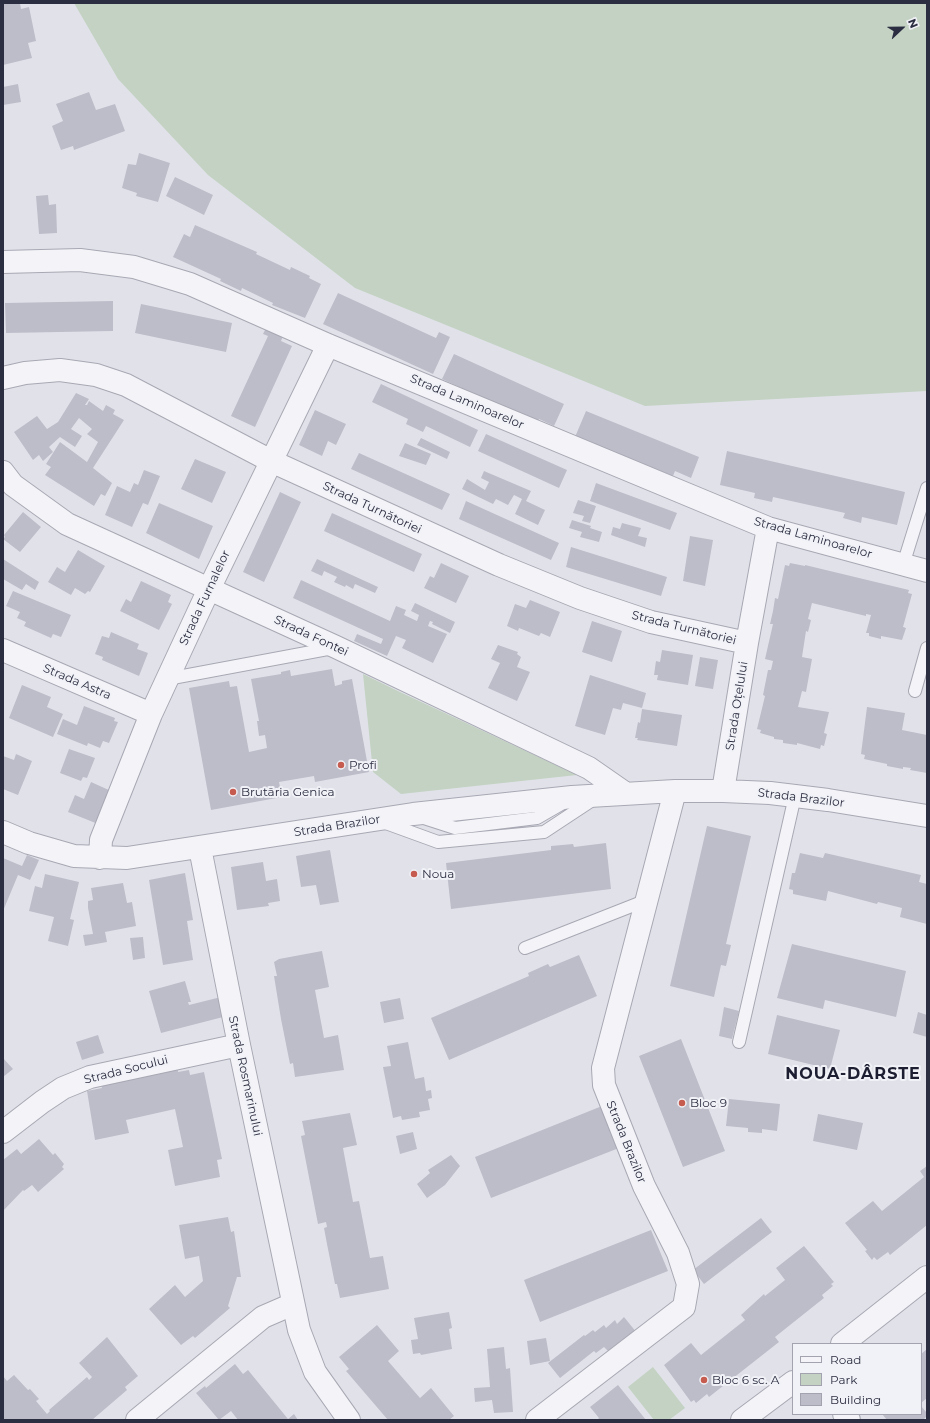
<!DOCTYPE html>
<meta charset="utf-8">
<style>
body{margin:0}
#map{position:relative;width:930px;height:1423px;overflow:hidden;background:#e1e2e9;font-family:Montserrat,sans-serif}
canvas{display:block}
.frame{position:absolute;inset:0;border:4px solid #2b2d40;pointer-events:none}
.legend{position:absolute;left:792px;top:1343px;width:130px;height:72px;box-sizing:border-box;background:#f1f2f7;border:1px solid #a2a3ae;margin:0;padding:5px 7px;list-style:none;font-size:12px;color:#2b2d40}
.legend li{display:flex;align-items:center;gap:8px;height:20px}
.legend b{width:20px;border:1px solid #a2a3ae}
.north{position:absolute;left:882px;top:8px;width:40px;height:40px;-webkit-text-stroke:3px #f1f2f7;paint-order:stroke;rotate:68deg;font-size:11px;font-weight:700;line-height:16px;text-align:center;color:#2b2d40}
.north::after{content:'';display:block;margin:auto;width:14px;height:18px;background:#2b2d40;clip-path:polygon(50% 0,100% 100%,50% 72%,0 100%)}
</style>
<div id="map">
<canvas width="930" height="1423"></canvas>
<div class="frame"></div>
<ul class="legend">
<li><b style="height:5px;background:#f4f4f8"></b>Road</li>
<li><b style="height:11px;background:#c3d2c3"></b>Park</li>
<li><b style="height:11px;background:#bcbdc9"></b>Building</li>
</ul>
<div class="north">N</div>
</div>
<script>
const ctx = document.querySelector('canvas').getContext('2d');
ctx.lineJoin = 'round';
function fill(path, color) {
  ctx.fillStyle = color;
  ctx.fill(path, 'evenodd');
}
function toPath(rows) {
  const path = new Path2D();
  for (const r of rows) {
    path.moveTo(r[0], r[1]);
    for (let i = 2; i < r.length; i += 2) path.lineTo(r[i], r[i + 1]);
  }
  return path;
}
function strokePath(path, color, width, dash) {
  ctx.strokeStyle = color;
  ctx.lineWidth = width;
  ctx.lineCap = dash ? 'butt' : 'round';
  ctx.setLineDash(dash || []);
  ctx.stroke(path);
}
function label(font, color, halo, rows, align = 'center') {
  ctx.font = font + ' Montserrat,sans-serif';
  ctx.lineWidth = 4;
  ctx.setLineDash([]);
  ctx.textBaseline = 'middle';
  ctx.strokeStyle = halo;
  ctx.fillStyle = color;
  for (const [text, x, y, turn = 0] of rows) {
    ctx.save();
    ctx.translate(x, y);
    ctx.rotate((+turn || 0) * Math.PI / 180);
    ctx.textAlign = isNaN(turn) ? turn : align;
    if (halo) ctx.strokeText(text, 0, 0);
    ctx.fillText(text, 0, 0);
    ctx.restore();
  }
}
fill(toPath([
 [74,3,927,3,927,391,645,406,355,288,208,175,118,79],
 [363,674,400,692,577,775,401,794,373,772],
 [653,1367,685,1408,669,1420,654,1420,628,1387]
]), '#c3d2c3');
fill(toPath([
 [3,3,20,3,21,9,29,7,36,41,28,43,32,58,3,65],
 [18,84,21,102,3,105,3,87],
 [89,92,96,110,115,104,125,131,74,150,73,146,61,150,52,126,63,121,56,104],
 [139,153,170,163,158,202,136,196,137,193,122,188,128,164,136,165],
 [175,177,213,195,204,215,166,196],
 [48,195,49,205,56,204,57,233,39,234,36,196],
 [195,225,257,252,256,254,290,270,291,267,310,276,309,278,321,284,305,318,272,305,273,303,242,288,241,291,220,281,221,279,173,257,184,234,190,237],
 [338,293,436,338,439,332,450,337,433,374,323,324],
 [113,301,113,331,6,333,5,303],
 [141,304,232,323,226,352,135,333],
 [267,326,284,334,281,341,292,346,255,427,231,416,268,336,263,334],
 [454,354,564,404,554,426,539,419,537,423,442,379],
 [381,384,478,430,470,447,426,426,423,432,406,424,408,419,372,402],
 [76,393,89,399,85,405,87,405,89,401,103,411,106,405,115,410,113,414,124,420,93,468,112,483,105,496,101,494,94,506,45,475,51,467,46,464,60,442,87,462,98,442,87,434,92,429,79,418,71,429,82,436,75,447,60,437,49,447,53,452,43,461,39,455,33,460,14,432,37,416,47,429,58,422],
 [315,410,346,424,336,445,328,441,322,456,299,445],
 [586,411,699,457,691,478,675,471,673,476,575,437],
 [486,434,567,470,559,488,478,451],
 [421,438,450,452,447,459,417,445],
 [405,443,431,454,426,465,399,456],
 [727,451,905,492,897,525,862,517,861,523,843,518,845,513,773,497,772,502,754,498,755,493,720,485],
 [359,453,450,494,442,510,351,469],
 [195,459,226,472,212,503,181,489],
 [144,470,160,476,148,505,143,503,132,527,105,515,117,486,130,492,134,483,138,485],
 [484,471,531,491,526,501,545,510,538,525,515,514,522,499,514,495,508,505,496,499,493,504,462,489,467,479,485,490,489,482,481,478],
 [596,483,677,513,670,530,590,501],
 [280,492,301,502,264,582,243,572],
 [578,500,596,506,590,523,582,521,584,516,573,513],
 [466,501,559,543,551,560,459,519],
 [159,503,213,526,199,559,146,533],
 [23,512,41,527,20,552,3,539,5,537,4,535],
 [332,513,422,554,414,572,324,531],
 [572,520,591,526,590,528,602,532,599,542,580,537,582,532,569,528],
 [622,523,641,528,638,536,647,538,645,547,611,535,613,527,620,529],
 [690,536,713,540,705,586,683,581],
 [571,547,667,577,661,596,566,567],
 [78,550,105,566,90,592,88,591,85,594,75,588,71,595,48,582,57,567,65,572],
 [3,559,39,582,35,590,26,584,22,590,3,579],
 [317,559,378,587,375,593,355,584,353,589,346,585,345,587,334,582,337,577,324,571,322,576,311,571],
 [441,563,469,576,456,603,424,588,430,576,434,578],
 [790,563,805,566,805,565,909,590,908,593,912,594,903,627,906,628,902,640,881,636,881,639,869,636,869,633,866,633,871,615,866,614,866,616,812,603,808,619,811,620,808,632,806,631,802,657,812,659,806,692,802,691,798,707,829,712,824,733,827,734,824,746,821,745,820,749,797,743,797,745,783,743,783,740,774,739,774,737,760,733,761,730,757,729,765,696,763,695,768,670,771,670,773,661,765,659,773,624,770,624,773,611,775,598,778,599,785,565,789,566],
 [301,580,390,621,396,606,406,610,404,615,417,621,419,615,411,611,415,603,455,622,450,633,432,624,433,622,430,621,428,626,447,634,433,663,402,648,406,640,396,636,387,656,354,641,357,634,381,644,383,639,293,598],
 [141,581,171,595,168,602,172,604,159,630,120,611,126,599,131,602],
 [13,591,71,615,61,637,53,634,51,638,24,626,26,622,17,618,20,612,6,606],
 [530,600,560,612,550,637,541,633,539,636,519,628,518,631,507,626,515,604,526,608],
 [592,621,622,631,612,662,582,652],
 [111,632,139,644,137,649,148,653,139,676,102,660,103,657,95,654,102,636,109,638],
 [498,645,518,652,517,654,521,657,517,667,530,672,517,701,488,688,500,663,491,659],
 [662,650,693,655,688,685,657,680,658,675,654,675,656,661,660,662],
 [700,657,718,660,713,689,695,686],
 [332,669,335,686,342,684,342,681,352,679,369,772,315,782,314,776,279,782,282,797,211,810,189,688,229,681,230,687,237,686,249,752,267,748,265,735,259,736,257,721,259,721,251,679,281,674,281,672,290,670,291,676],
 [590,675,646,693,642,708,623,703,621,710,613,708,605,735,575,726],
 [22,685,51,697,47,707,63,714,53,737,9,718],
 [84,706,115,718,114,721,118,722,109,743,103,741,100,748,88,743,87,746,57,734,63,719,77,725],
 [867,707,905,713,902,730,927,735,927,773,910,770,911,768,903,767,903,769,887,766,887,764,864,759,865,755,861,754],
 [642,709,682,715,677,746,637,740,638,738,635,738,638,722,640,723],
 [69,749,95,758,87,778,83,777,81,781,60,773],
 [16,754,32,761,18,795,3,789,3,756,14,760],
 [91,782,111,791,98,824,68,812,75,795,84,799],
 [707,826,751,836,726,944,731,945,726,966,721,965,714,997,670,986],
 [606,843,611,889,451,909,446,863,551,850,551,846,573,844,574,847],
 [330,850,339,902,320,905,316,885,301,887,296,856],
 [800,853,823,858,825,853,921,875,919,882,927,884,927,924,900,917,902,908,878,902,877,904,828,891,826,901,793,894,793,890,789,889,792,873,795,873],
 [27,855,39,860,30,880,18,875,3,911,3,858,22,866],
 [263,862,266,881,277,879,280,901,268,903,269,906,237,910,231,867],
 [185,873,193,920,187,921,193,960,163,965,149,880],
 [45,874,79,882,70,919,74,920,68,946,48,941,54,917,29,911,35,886,42,888],
 [123,883,127,903,132,902,136,926,105,932,107,942,85,946,83,935,93,934,88,908,88,901,93,900,91,888],
 [143,937,145,958,133,960,130,938],
 [792,944,906,971,896,1017,825,1000,823,1009,777,998],
 [322,951,329,987,315,990,324,1038,338,1035,344,1070,295,1077,293,1063,290,1064,281,1019,274,976,277,976,274,962,279,959],
 [579,955,597,996,449,1060,431,1018,529,976,528,973,539,968,548,964,550,967],
 [185,981,191,1002,188,1002,189,1005,221,997,227,1016,161,1033,149,991],
 [400,998,404,1019,384,1023,380,1002],
 [724,1007,739,1011,732,1039,719,1036],
 [918,1012,927,1015,927,1037,913,1033],
 [777,1015,840,1030,830,1069,768,1054],
 [98,1035,104,1053,82,1060,76,1042],
 [681,1039,725,1151,683,1167,639,1056],
 [408,1042,415,1079,424,1077,426,1091,431,1090,432,1098,428,1099,430,1110,419,1112,420,1117,402,1120,401,1116,393,1118,383,1067,391,1066,387,1046],
 [3,1058,13,1069,3,1077],
 [178,1070,178,1072,189,1070,190,1075,204,1072,222,1159,217,1160,220,1177,175,1186,168,1150,183,1147,175,1109,126,1120,129,1133,95,1140,87,1091,102,1088,101,1085],
 [729,1099,780,1104,777,1131,762,1129,762,1133,748,1132,748,1128,726,1126],
 [602,1106,619,1148,491,1198,475,1157],
 [350,1113,357,1145,343,1148,353,1202,359,1201,370,1258,383,1256,389,1289,340,1298,337,1284,335,1284,327,1244,324,1228,327,1227,326,1222,318,1224,301,1136,305,1135,302,1121],
 [818,1114,863,1123,857,1150,813,1141],
 [413,1132,417,1149,400,1154,396,1136],
 [39,1139,53,1155,55,1153,64,1164,62,1167,64,1169,38,1192,32,1185,24,1191,23,1190,3,1211,3,1160,17,1149,21,1154],
 [451,1155,460,1166,445,1185,427,1198,417,1184,430,1173,428,1170],
 [927,1166,927,1225,890,1255,888,1252,877,1260,874,1257,872,1260,865,1251,867,1250,845,1223,873,1201,882,1211,924,1177,920,1171],
 [228,1217,231,1232,234,1231,241,1277,237,1277,228,1306,230,1308,195,1338,193,1336,181,1345,149,1309,175,1285,185,1297,203,1281,199,1256,185,1259,179,1225],
 [761,1218,772,1232,704,1284,693,1270],
 [651,1230,668,1271,540,1322,524,1280],
 [804,1246,834,1282,831,1284,833,1286,822,1295,824,1298,775,1337,779,1342,709,1397,707,1394,696,1403,694,1400,691,1402,664,1365,691,1343,701,1355,745,1320,741,1315,764,1294,765,1296,785,1280,776,1268],
 [449,1312,452,1328,449,1329,452,1349,421,1355,420,1353,413,1354,411,1340,418,1339,414,1318],
 [624,1317,637,1333,627,1341,625,1338,608,1351,604,1347,596,1353,594,1351,560,1378,548,1363,584,1335,585,1336,593,1330,595,1332,604,1325,606,1328,615,1320,617,1324],
 [377,1325,399,1351,388,1361,420,1398,431,1388,454,1416,449,1420,388,1420,346,1371,349,1369,339,1357],
 [107,1337,138,1376,125,1387,127,1390,92,1420,3,1420,3,1376,7,1381,14,1375,28,1390,30,1389,39,1399,36,1401,47,1414,50,1411,49,1410,87,1377,89,1380,92,1377,79,1363],
 [546,1338,550,1361,530,1365,527,1341],
 [504,1347,506,1369,510,1368,513,1412,494,1413,492,1400,475,1402,474,1388,490,1387,487,1349],
 [927,1349,927,1398,921,1403,921,1354],
 [235,1364,243,1374,248,1370,288,1419,294,1414,298,1420,238,1420,231,1411,219,1420,196,1393,205,1386,206,1388],
 [618,1385,646,1420,597,1420,599,1418,590,1407],
 [921,1406,927,1413,927,1416,923,1420,887,1420,882,1414,921,1414]
]), '#bcbdc9');
const service = toPath([
 [903,565,927,488],
 [167,679,333,648],
 [915,691,927,648],
 [424,818,455,828,537,818,563,803],
 [383,822,438,842,544,832,594,799],
 [525,948,647,900],
 [739,1042,795,796]
]);
const minor = toPath([
 [3,262,80,260,134,267,190,284,328,345,768,528,927,571],
 [3,378,25,373,60,370,96,375,126,385,271,461,499,565,580,598,651,622,747,643],
 [3,472,13,485,67,524,336,647,589,768,625,793],
 [3,650,151,714],
 [723,791,747,643,768,528],
 [3,832,29,843,74,856,127,858,413,814,572,797,675,791,723,791,770,793,828,800,927,816],
 [200,848,239,1045,299,1330,315,1372,349,1420],
 [100,858,101,840,151,714,209,589,328,345],
 [3,1132,42,1102,63,1088,90,1077,239,1045],
 [844,1414,849,1420],
 [137,1420,263,1317,293,1304],
 [537,1420,684,1307,688,1284,678,1253,644,1186,604,1085,603,1068,675,791]
]);
const tertiary = toPath([
 [842,1344,927,1277],
 [742,1420,793,1382]
]);
strokePath(service, '#a7a8b3', 14);
strokePath(minor, '#a7a8b3', 24);
strokePath(tertiary, '#a7a8b3', 24);
strokePath(service, '#f4f4f8', 12);
strokePath(minor, '#f4f4f8', 22);
strokePath(tertiary, '#f4f4f8', 22);
for (const [x, y, r, color] of [
 [341,765,4,"#c65b4f"],
 [233,792,4,"#c65b4f"],
 [414,874,4,"#c65b4f"],
 [682,1103,4,"#c65b4f"],
 [704,1380,4,"#c65b4f"]
]) {
  const dot = new Path2D();
  dot.arc(x, y, r, 0, 2 * Math.PI);
  ctx.fillStyle = color;
  ctx.fill(dot);
  strokePath(dot, '#f1f2f7', 1.5);
}
label('12px', '#2b2d40', '#f1f2f7', [
 ["Strada Laminoarelor",467,402,23],
 ["Strada Turnătoriei",372,508,25],
 ["Strada Laminoarelor",813,538,16],
 ["Strada Furnalelor",205,598,-65],
 ["Strada Turnătoriei",684,628,14],
 ["Strada Fontei",311,636,25],
 ["Strada Astra",77,682,23],
 ["Strada Oțelului",737,706,-81],
 ["Strada Brazilor",801,798,7],
 ["Strada Brazilor",337,826,-9],
 ["Strada Socului",126,1070,-14],
 ["Strada Rosmarinului",245,1076,78],
 ["Strada Brazilor",626,1142,68]
]);
label('12px', '#2b2d40', '#f1f2f7', [
 ["Profi",349,765],
 ["Brutăria Genica",241,792],
 ["Noua",422,874],
 ["Bloc 9",690,1103],
 ["Bloc 6 sc. A",712,1380]
], 'left');
ctx.letterSpacing = '1px';
label('bold 16px', '#1d1e31', '#f1f2f7', [
 ["NOUA-DÂRSTE",853,1074]
]);
ctx.letterSpacing = '0px';
</script>
